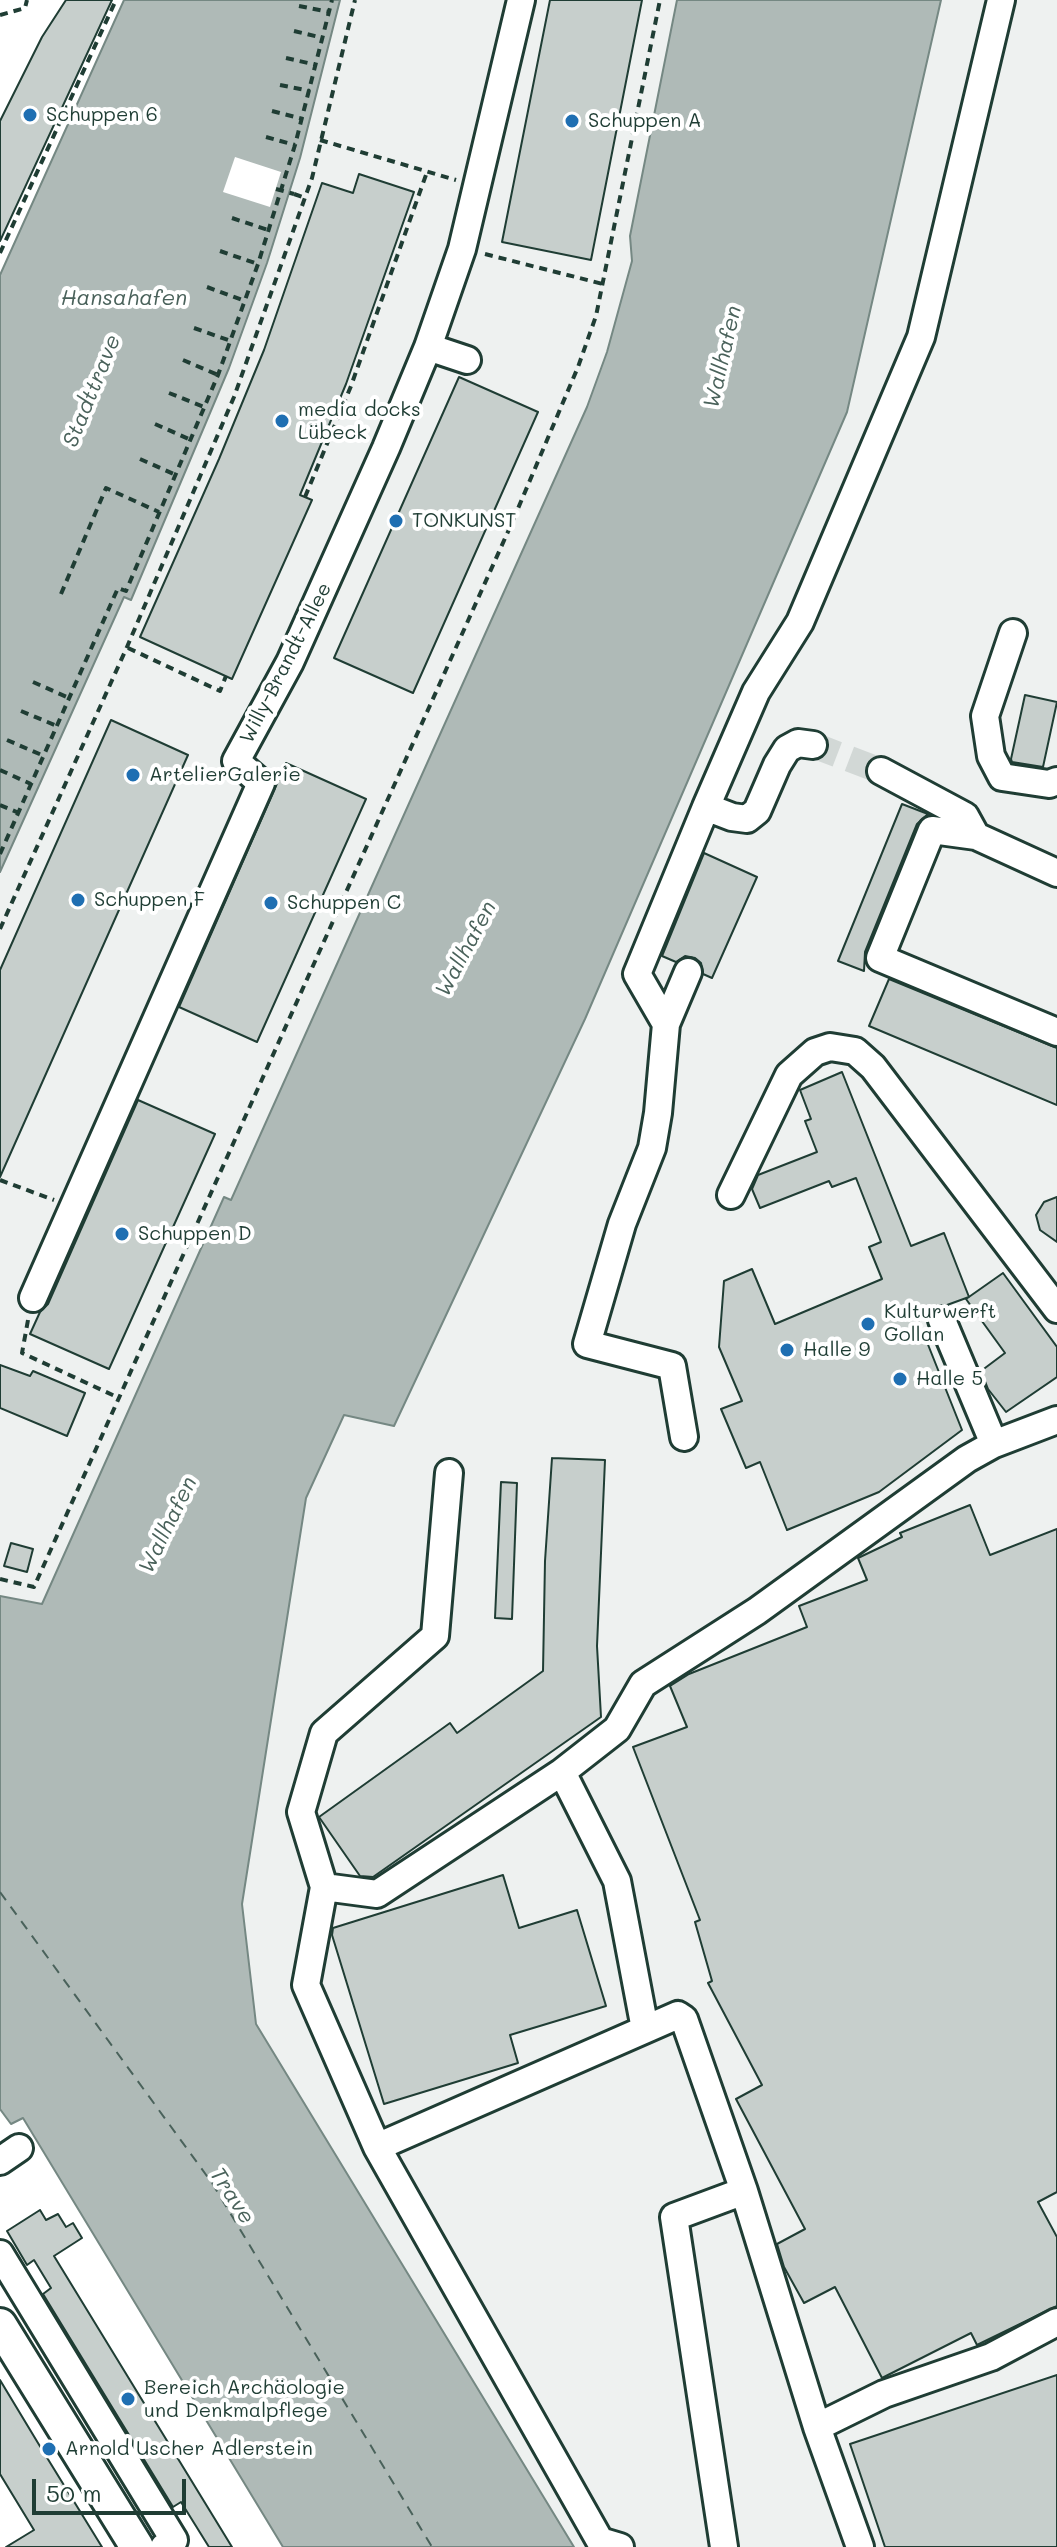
<!DOCTYPE html>
<meta charset="utf-8">
<style>
body{margin:0}
#map{position:relative;width:1057px;height:2547px;overflow:hidden;background:#fff;font-family:Mali,sans-serif}
canvas{display:block}
.scale{position:absolute;left:32px;top:2479px;width:154px;height:36px;box-sizing:border-box;border:4px solid #1f3d34;border-top:0;padding-left:10px;font-size:24px;line-height:28px;white-space:nowrap;color:#1f3d34;-webkit-text-stroke:6px #fff;paint-order:stroke}
</style>
<div id="map">
<canvas width="1057" height="2547"></canvas>
<div class="scale">50 m</div>
</div>
<script>
const ctx = document.querySelector('canvas').getContext('2d');
ctx.lineJoin = 'round';
function fill(path, color) {
  ctx.fillStyle = color;
  ctx.fill(path, 'evenodd');
}
function toPath(rows) {
  const path = new Path2D();
  for (const r of rows) {
    path.moveTo(r[0], r[1]);
    for (let i = 2; i < r.length; i += 2) path.lineTo(r[i], r[i + 1]);
  }
  return path;
}
function strokePath(path, color, width, dash) {
  ctx.strokeStyle = color;
  ctx.lineWidth = width;
  ctx.lineCap = dash ? 'butt' : 'round';
  ctx.setLineDash(dash || []);
  ctx.stroke(path);
}
function label(font, color, halo, rows, align = 'center') {
  ctx.font = font + ' Mali,sans-serif';
  ctx.lineWidth = 8;
  ctx.setLineDash([]);
  ctx.textBaseline = 'middle';
  ctx.strokeStyle = halo;
  ctx.fillStyle = color;
  for (const [text, x, y, turn = 0] of rows) {
    ctx.save();
    ctx.translate(x, y);
    ctx.rotate((+turn || 0) * Math.PI / 180);
    ctx.textAlign = isNaN(turn) ? turn : align;
    if (halo) ctx.strokeText(text, 0, 0);
    ctx.fillText(text, 0, 0);
    ctx.restore();
  }
}
fill(toPath([
 [340,0,677,0,630,236,632,261,607,353,587,407,230,1200,225,1198,42,1605,0,1596,0,871,124,597,131,599,229,368,267,263,300,158],
 [941,0,1057,0,1057,2547,574,2547,256,2024,242,1904,306,1498,344,1415,394,1425,585,1019,847,412]
]), '#eef1f0');
const water = toPath([
 [124,0,340,0,300,158,267,263,229,368,131,600,124,597,0,872,0,275,124,0],
 [677,0,941,0,847,412,585,1019,394,1426,344,1415,306,1498,242,1904,256,2024,574,2547,283,2547,23,2118,11,2124,0,2109,0,1596,42,1604,224,1197,231,1200,587,407,607,352,632,261,630,236,677,0]
]);
fill(water, '#afbab7');
strokePath(water, '#758883', 2);
fill(toPath([
 [235,157,281,172,270,207,223,192]
]), '#fff');
strokePath(toPath([
 [0,1892,212,2183,432,2547]
]), '#4a625b', 2, [10, 8]);
const building = toPath([
 [66,0,112,0,0,241,0,121,42,37,66,0],
 [550,0,642,0,591,260,502,242,550,0],
 [359,174,414,192,346,384,300,495,312,500,232,679,140,637,219,459,264,350,322,183,353,193,359,174],
 [459,377,538,412,413,693,334,658,459,377],
 [1025,695,1057,702,1043,767,1012,762,1011,759,1025,695],
 [111,720,188,755,0,1177,0,970,111,720],
 [286,763,366,799,257,1042,179,1007,286,763],
 [902,804,928,814,917,824,865,952,864,971,838,961,902,804],
 [704,853,757,877,712,978,703,974,701,963,695,958,685,956,676,962,662,956,704,853],
 [889,979,1057,1048,1057,1105,869,1026,889,979],
 [842,1072,911,1246,944,1233,969,1297,947,1305,937,1305,928,1313,917,1317,962,1430,879,1492,787,1530,760,1462,746,1468,721,1409,742,1401,719,1347,724,1281,752,1269,775,1324,882,1279,869,1247,881,1242,856,1178,832,1187,829,1181,760,1208,752,1189,758,1175,817,1152,805,1121,811,1119,800,1090,842,1072],
 [138,1100,215,1134,109,1369,30,1334,40,1312,48,1304,138,1100],
 [1057,1197,1057,1242,1040,1230,1036,1215,1044,1202,1057,1197],
 [1003,1273,1057,1347,1057,1377,1006,1412,988,1389,981,1371,1005,1353,966,1299,1003,1273],
 [0,1365,30,1376,33,1371,85,1393,67,1436,0,1408,0,1365],
 [552,1458,605,1460,597,1646,601,1717,373,1877,360,1876,319,1817,450,1723,457,1733,543,1671,545,1561,552,1458],
 [501,1482,517,1483,512,1619,495,1618,501,1482],
 [970,1505,990,1555,1057,1529,1057,2192,1038,2202,1057,2237,1057,2306,977,2345,971,2333,882,2378,835,2287,804,2303,784,2267,777,2244,805,2229,736,2099,762,2085,708,1983,712,1981,695,1922,700,1920,633,1747,687,1727,670,1686,689,1674,807,1627,799,1606,867,1580,858,1558,902,1537,900,1533,970,1505],
 [11,1543,33,1549,27,1572,4,1566,11,1543],
 [503,1875,519,1928,577,1910,606,2006,510,2035,518,2063,384,2104,332,1935,333,1928,503,1875],
 [40,2210,46,2220,58,2214,66,2227,73,2223,82,2238,54,2256,232,2547,209,2547,181,2502,173,2507,43,2294,51,2288,34,2260,27,2265,7,2231,40,2210],
 [1057,2375,1057,2547,885,2547,850,2444,1057,2375],
 [0,2380,38,2443,102,2547,6,2547,34,2530,0,2474,0,2380]
]);
fill(building, '#c7cfcc');
strokePath(building, '#1f3d34', 2);
strokePath(toPath([
 [813,745,881,771]
]), '#d2d8d6', 26, [26, 13]);
const minor = toPath([
 [428,347,467,360],
 [1013,633,985,716,991,756,1002,777,1049,784,1057,781],
 [813,745,798,743,787,749,777,765,757,811,747,819,732,817,706,807,756,692,800,622,921,337,1001,0],
 [881,771,965,816,976,836],
 [1057,873,976,836,932,830,880,958,1057,1032],
 [666,1024,688,972],
 [731,1195,789,1075,815,1052,830,1047,855,1051,873,1067,1057,1309],
 [33,1298,261,783,236,761,290,662,386,448,428,347,462,249,521,0],
 [942,1320,994,1444],
 [684,1437,672,1366,587,1344,622,1224,652,1148,658,1113,666,1024,637,974,706,807],
 [562,1772,617,1729,643,1684,757,1611,967,1459,994,1444,1057,1420],
 [324,1887,301,1812,324,1733,435,1636,449,1473],
 [377,2147,306,1985,324,1887,377,1894,562,1772,617,1881,645,2029],
 [0,2161,19,2148],
 [0,2254,174,2540,164,2547],
 [817,2427,884,2394,991,2357,1057,2322],
 [620,2547,600,2541,377,2147,678,2015,684,2019,744,2191],
 [724,2547,674,2217,744,2191,817,2427,860,2547]
]);
const major = toPath([
 [0,2325,137,2547]
]);
strokePath(minor, '#1f3d34', 32);
strokePath(major, '#1f3d34', 38);
strokePath(toPath([
 [299,6,329,12],
 [0,15,25,8,27,0],
 [294,31,323,38],
 [286,58,317,65],
 [280,85,310,91],
 [272,111,303,119],
 [266,137,295,145],
 [320,140,456,180],
 [294,194,305,198],
 [232,218,268,230],
 [220,251,258,264],
 [0,253,116,0],
 [485,254,603,284],
 [207,287,245,301],
 [194,328,231,341],
 [183,360,218,375],
 [169,393,204,407],
 [155,424,191,440],
 [140,459,176,475],
 [305,497,351,386,427,172],
 [61,594,106,488,159,512],
 [128,648,220,691,226,676],
 [33,682,69,698],
 [21,711,57,726],
 [7,740,44,756],
 [0,770,31,784],
 [0,805,19,813],
 [0,854,118,588,126,591,218,375,258,264,295,145,332,0],
 [0,929,127,647,234,397,312,178,355,0],
 [0,1180,54,1200],
 [28,1320,22,1353,117,1397],
 [0,1579,34,1587,511,525,578,367,596,316,660,0]
]), '#1f3d34', 4, [8, 6]);
strokePath(minor, '#fff', 26);
strokePath(major, '#fff', 32);
strokePath(toPath([
 [276,189,294,194]
]), '#1f3d34', 4, [8, 6]);
for (const [x, y, r, color] of [
 [30,115,8,"#1f6fb2"],
 [572,121,8,"#1f6fb2"],
 [282,421,8,"#1f6fb2"],
 [396,521,8,"#1f6fb2"],
 [133,775,8,"#1f6fb2"],
 [78,900,8,"#1f6fb2"],
 [271,903,8,"#1f6fb2"],
 [122,1234,8,"#1f6fb2"],
 [868,1324,8,"#1f6fb2"],
 [787,1350,8,"#1f6fb2"],
 [900,1379,8,"#1f6fb2"],
 [128,2399,8,"#1f6fb2"],
 [49,2449,8,"#1f6fb2"]
]) {
  const dot = new Path2D();
  dot.arc(x, y, r, 0, 2 * Math.PI);
  ctx.fillStyle = color;
  ctx.fill(dot);
  strokePath(dot, '#fff', 3);
}
label('20px', '#1f3d34', '#fff', [
 ["Schuppen 6",46,115],
 ["Schuppen A",588,121],
 ["media docks",298,410],
 ["Lübeck",298,433],
 ["TONKUNST",412,521],
 ["ArtelierGalerie",149,775],
 ["Schuppen F",94,900],
 ["Schuppen C",287,903],
 ["Schuppen D",138,1234],
 ["Kulturwerft",884,1312],
 ["Gollan",884,1335],
 ["Halle 9",803,1350],
 ["Halle 5",916,1379],
 ["Bereich Archäologie",144,2388],
 ["und Denkmalpflege",144,2411],
 ["Arnold Uscher Adlerstein",65,2449]
], 'left');
label('20px', '#1f3d34', '#fff', [
 ["Willy-Brandt-Allee",286,663,-63]
]);
label('italic 22px', '#4a625b', '#fff', [
 ["Hansahafen",124,298],
 ["Wallhafen",723,357,-77],
 ["Stadttrave",92,391,-68],
 ["Wallhafen",466,949,-62],
 ["Wallhafen",168,1525,-64],
 ["Trave",232,2196,57]
]);
</script>
